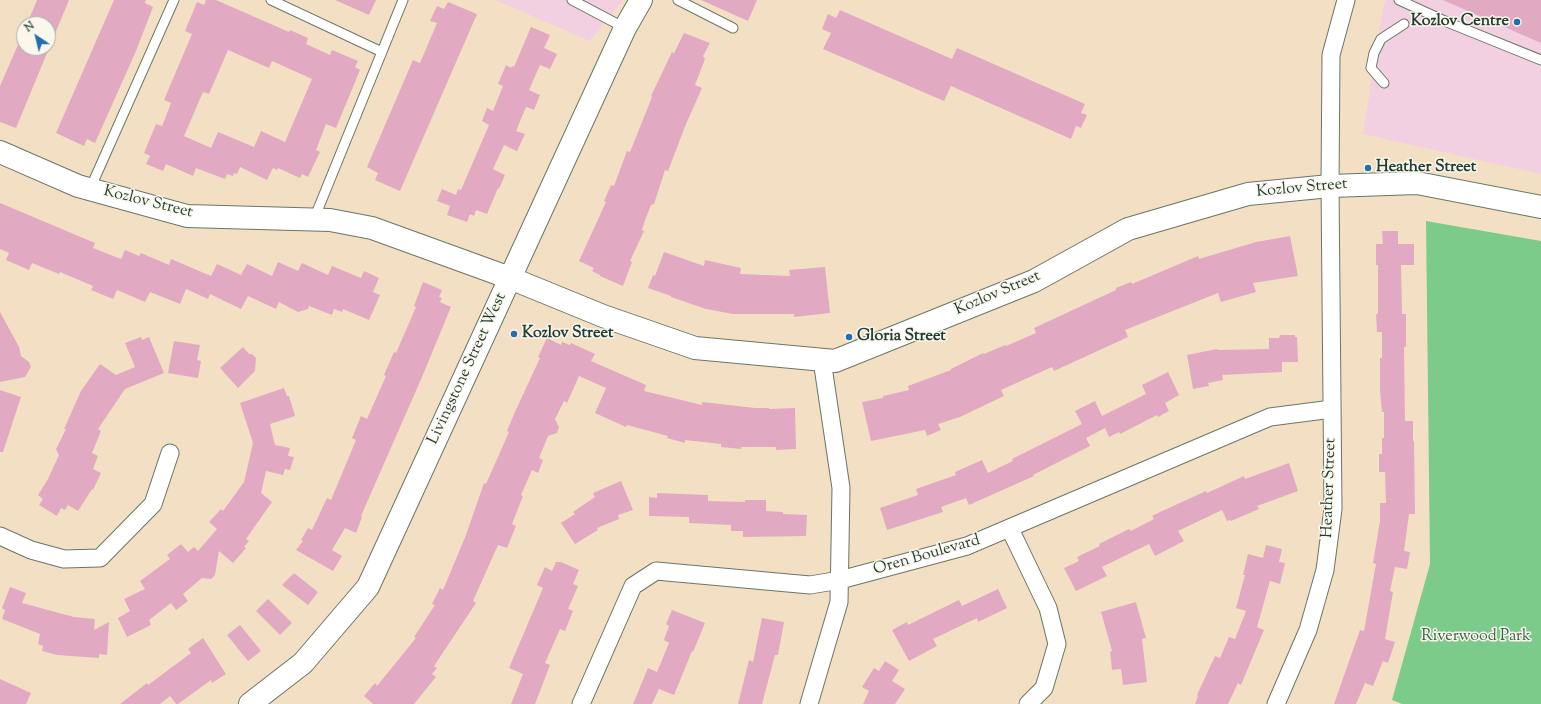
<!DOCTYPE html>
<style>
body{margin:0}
#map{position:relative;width:1541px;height:704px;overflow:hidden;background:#f3e0c4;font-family:"Sorts Mill Goudy",serif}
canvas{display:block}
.north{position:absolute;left:16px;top:16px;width:40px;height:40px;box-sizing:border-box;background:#fbf7ec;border:1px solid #a3ada2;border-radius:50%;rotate:325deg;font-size:11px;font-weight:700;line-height:16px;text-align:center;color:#1f3d34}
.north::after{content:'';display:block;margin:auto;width:14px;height:18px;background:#1f6fb2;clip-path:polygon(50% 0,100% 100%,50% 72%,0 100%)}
</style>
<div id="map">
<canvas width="1541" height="704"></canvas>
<div class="north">N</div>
</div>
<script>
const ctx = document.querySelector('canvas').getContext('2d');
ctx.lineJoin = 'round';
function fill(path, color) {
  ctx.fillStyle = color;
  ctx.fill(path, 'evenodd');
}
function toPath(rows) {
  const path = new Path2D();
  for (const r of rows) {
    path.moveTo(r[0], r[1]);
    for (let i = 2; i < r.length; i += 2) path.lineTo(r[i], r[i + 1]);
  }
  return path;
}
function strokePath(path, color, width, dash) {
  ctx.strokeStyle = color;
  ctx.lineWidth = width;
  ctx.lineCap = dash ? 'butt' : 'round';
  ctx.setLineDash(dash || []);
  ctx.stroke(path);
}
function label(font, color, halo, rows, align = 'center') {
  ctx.font = font + ' "Sorts Mill Goudy",serif';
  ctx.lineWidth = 3;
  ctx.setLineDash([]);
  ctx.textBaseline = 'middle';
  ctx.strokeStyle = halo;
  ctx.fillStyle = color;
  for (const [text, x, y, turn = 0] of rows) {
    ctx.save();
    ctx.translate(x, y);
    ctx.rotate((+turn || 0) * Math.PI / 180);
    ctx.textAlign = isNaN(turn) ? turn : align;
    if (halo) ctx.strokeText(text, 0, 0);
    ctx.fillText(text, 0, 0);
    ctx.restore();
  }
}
fill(toPath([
 [495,0,623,0,590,41],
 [1386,0,1541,0,1541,174,1363,134,1383,8]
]), '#f2cfe1');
fill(toPath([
 [1426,221,1541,241,1541,704,1402,704,1392,700,1430,564]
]), '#7dcb8a');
fill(toPath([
 [37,0,69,0,16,128,0,122,0,86,24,31,24,48,48,48,48,24,27,24],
 [114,0,146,0,145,3,153,7,136,51,95,143,87,139,84,146,56,133],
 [206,0,216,0,289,32,290,30,308,38,306,44,330,55,332,50,358,61,355,67,360,70,343,111,336,128,326,124,316,150,320,152,308,177,302,174,300,178,278,168,277,170,273,168,267,180,240,167,237,174,234,173,233,176,227,174,225,179,196,168,193,176,166,164,163,171,146,164,150,156,144,153,156,124,162,126,171,103,164,100,192,34,185,31,197,2,204,5],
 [228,50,269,68,272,61,312,79,285,142,261,131,254,147,218,132,211,148,184,136,203,92,209,94],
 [335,0,376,0,369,15],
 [701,0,757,0,748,21],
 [1443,0,1541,0,1541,43],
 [448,2,477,14,400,191,375,180,378,173,367,167,413,60,420,63,437,23,430,21,437,6,444,9],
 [840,10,952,59,957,48,1085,104,1081,113,1087,115,1081,128,1076,126,1071,139,951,86,944,101,823,49,831,33,822,29,828,14,836,18],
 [531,27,550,35,544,48,557,54,550,69,540,65,529,90,540,95,534,110,526,107,516,131,525,134,517,151,504,145,493,169,505,175,499,189,498,188,487,214,476,210,474,216,470,214,467,222,447,215,450,206,437,201,442,189,456,195,458,189,461,190,489,125,482,121,487,108,493,111,503,86,498,84,506,65,511,68,512,66,514,67],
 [684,33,710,43,703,56,705,59,695,85,702,88,686,124,668,171,665,170,654,204,651,205,644,223,642,230,644,231,630,261,632,262,623,286,600,276,600,275,592,271,594,268,579,261,606,202,604,201,611,185,614,186,627,151,630,152,652,97,651,96,672,52,674,53],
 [0,203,95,243,93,248,121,259,125,250,139,256,141,253,169,265,171,259,211,276,217,264,241,275,247,264,272,276,278,262,298,271,302,263,328,275,332,266,361,278,364,271,379,278,373,292,380,295,369,320,343,309,342,312,334,309,332,315,309,306,308,309,298,312,279,302,276,309,248,296,241,309,210,294,208,299,186,289,180,304,150,292,145,302,117,290,113,299,91,290,93,286,60,272,59,274,32,263,29,270,6,260,9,253,0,249],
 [1382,231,1398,231,1398,244,1414,244,1414,265,1401,265,1402,314,1406,314,1406,347,1404,347,1405,421,1413,421,1413,441,1414,441,1415,514,1409,514,1404,551,1410,552,1407,569,1395,567,1390,591,1393,592,1385,639,1395,642,1388,663,1383,661,1373,686,1365,683,1356,704,1334,704,1360,630,1364,631,1376,564,1373,563,1380,521,1380,503,1386,503,1385,472,1379,472,1379,454,1382,454,1382,438,1384,438,1384,412,1382,412,1380,391,1380,358,1382,358,1382,332,1377,332,1376,314,1378,314,1378,265,1376,265,1376,244,1383,244],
 [1290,236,1298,276,1253,283,1256,292,1221,302,1218,293,1125,330,1128,337,1054,371,1052,367,1001,390,1004,396,960,417,938,424,941,430,927,436,925,430,871,441,862,402,883,398,883,396,909,390,908,386,951,370,951,369,983,353,984,354,1005,345,1006,346,1036,333,1034,328,1116,290,1116,288,1131,282,1132,284,1198,256,1199,259,1256,242],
 [664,252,704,266,705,260,741,268,740,274,790,276,789,270,825,267,830,313,794,317,794,314,733,314,706,309,671,297,671,296,648,288,653,275,655,276],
 [423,282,442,290,439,297,442,298,440,302,451,307,422,377,361,516,362,517,356,533,345,528,332,550,342,556,333,571,296,550,303,541,301,540,308,528,312,530,327,498,331,500,356,440,352,438,361,416,367,419,386,376,384,375,394,352,396,353,416,307,414,306],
 [0,312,19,347,21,356,29,362,31,367,25,377,0,382],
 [1280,335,1295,335,1295,337,1297,337,1298,362,1282,362,1282,372,1222,375,1223,380,1208,383,1209,386,1193,389,1187,355,1217,349,1218,350,1269,349,1269,338,1279,338],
 [141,337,142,340,149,337,164,373,125,389,98,429,101,431,92,453,98,456,93,469,101,473,93,490,92,489,78,511,68,505,65,510,61,508,57,516,39,505,43,499,38,495,48,479,59,455,56,449,66,429,64,429,81,391,100,364,116,375,135,367,125,343],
 [547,338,561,345,562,342,570,345,571,343,595,354,591,361,646,385,644,391,702,405,702,402,755,408,769,408,769,409,795,408,796,449,776,450,776,447,741,447,741,449,721,447,721,444,685,440,685,443,667,438,668,436,627,425,626,427,595,413,606,388,579,376,567,403,564,401,555,419,559,427,557,433,548,436,539,458,543,460,538,473,532,470,521,495,523,496,512,524,516,526,507,548,498,545,473,601,476,603,434,666,437,668,432,674,436,677,414,704,373,704,364,696,375,683,377,686,416,638,414,637,435,605,432,604,440,588,443,590,466,535,484,483,486,484,509,432,507,431,514,414,540,358,538,357],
 [174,341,200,345,197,360,201,361,198,378,168,373],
 [243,347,249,354,252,354,256,358,255,371,238,388,220,368],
 [1168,372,1179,395,1165,403,1169,411,1158,417,1157,415,1120,434,1119,432,1109,437,1105,428,1086,438,1090,446,1033,475,1034,476,969,505,966,498,941,507,943,512,887,530,880,508,918,495,916,489,956,475,955,472,982,460,988,473,1013,461,1012,459,1082,424,1075,411,1095,401,1102,416,1146,394,1142,385],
 [284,388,287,396,289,396,295,416,270,424,275,445,290,448,288,456,294,457,290,470,285,469,283,475,266,471,261,493,272,502,246,539,249,541,244,547,246,548,233,563,219,551,215,575,211,579,202,578,183,594,188,601,176,610,171,603,149,620,151,625,127,637,118,618,130,611,124,599,145,589,140,581,170,559,167,555,181,544,188,552,194,547,198,551,217,529,209,522,221,509,223,511,244,482,253,443,240,403],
 [0,390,21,397,3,452,0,452],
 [1289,463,1298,491,1257,506,1259,509,1231,521,1230,520,1227,521,1222,510,1178,531,1184,541,1155,556,1149,544,1102,567,1107,576,1076,591,1064,568,1079,561,1077,557,1100,546,1099,544,1129,529,1131,531,1154,519,1152,516,1160,512,1206,491,1207,493,1244,476,1245,479],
 [621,481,633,510,618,515,619,519,597,528,598,530,575,544,561,523,575,514,573,512,595,497,593,493],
 [657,493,708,495,708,501,745,502,745,500,766,500,766,511,783,512,783,514,807,515,806,536,743,537,743,531,731,531,731,525,689,523,689,517,649,516,649,497,657,498],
 [1266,545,1282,549,1279,562,1285,563,1280,584,1270,581,1257,627,1264,630,1241,685,1238,683,1228,704,1195,704,1198,696,1197,695,1215,656,1220,658,1229,637,1235,639,1246,611,1236,608,1245,575,1243,575,1248,554,1263,558],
 [556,562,561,562,579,570,573,584,578,586,568,609,573,611,565,631,560,629,545,663,550,665,535,704,511,704,523,674,509,668,543,588,537,585,545,567,552,571],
 [294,573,318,592,308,605,282,585],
 [10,587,26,593,22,603,74,617,95,619,94,630,109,622,107,655,99,654,99,658,57,655,42,651,43,646,38,644,40,634,2,619,5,610,2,608],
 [998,589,1007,608,978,622,977,618,933,639,937,646,909,661,892,630,907,622,908,625,959,600,962,606],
 [268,599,292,623,280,635,256,611],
 [1136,602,1146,638,1142,639,1147,682,1123,685,1121,669,1112,670,1110,652,1112,651,1101,612],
 [672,610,705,623,693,652,692,651,674,695,659,689,652,704,633,704,648,668,657,672,669,643,664,640,669,626,666,624],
 [762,618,784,622,778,655,775,655,762,704,738,704,749,660,753,662],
 [240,625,261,651,248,661,227,635],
 [203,638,226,674,212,683,211,680,178,704,176,704,170,696,160,704,120,704,147,683,148,685,191,653,188,649],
 [885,661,899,670,892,681,905,689,895,704,863,704,869,691,862,687,874,668,879,671],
 [0,679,31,693,26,704,0,704]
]), '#e1aac2');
const lane = toPath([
 [271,0,382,52],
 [572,0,625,28],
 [678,0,733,28],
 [1399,0,1447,22,1541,60],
 [1384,83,1371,68,1374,53,1381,39,1404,24],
 [90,189,174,0],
 [314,219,403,0]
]);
const street = toPath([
 [1010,529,1048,608,1057,644,1044,688,1028,704],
 [0,536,31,550,64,559,100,558,153,504,170,453],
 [581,704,633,586,656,571,810,585,840,580,967,546,1270,417,1332,409],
 [809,704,839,602,841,488,822,360],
 [1276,704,1308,630,1325,570,1333,509,1330,186,1331,55,1346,0]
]);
const secondary = toPath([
 [0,152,78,186,187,216,330,220,372,228,510,278,603,316,695,348,835,361,1034,281,1128,229,1248,194,1330,186,1417,183,1541,207],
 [250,704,303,663,368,587,625,28,641,0]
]);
strokePath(lane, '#697666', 11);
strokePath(street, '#697666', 19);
strokePath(secondary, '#697666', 24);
strokePath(lane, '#fff', 9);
strokePath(street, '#fff', 17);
strokePath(secondary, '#fff', 22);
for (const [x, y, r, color] of [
 [1517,22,4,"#1f6fb2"],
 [1368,168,4,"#1f6fb2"],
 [514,334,4,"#1f6fb2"],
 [849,337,4,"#1f6fb2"]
]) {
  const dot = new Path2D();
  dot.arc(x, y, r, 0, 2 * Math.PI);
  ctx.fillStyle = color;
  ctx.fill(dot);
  strokePath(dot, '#fbf7ec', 1.5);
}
label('bold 16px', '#1f3d34', '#fbf7ec', [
 ["Kozlov Centre",1509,22,"right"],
 ["Heather Street",1376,168],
 ["Kozlov Street",522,334],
 ["Gloria Street",857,337]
], 'left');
label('16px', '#1f3d34', '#fbf7ec', [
 ["Kozlov Street",1302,189,-5],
 ["Kozlov Street",148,203,14],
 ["Kozlov Street",998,294,-23],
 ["Livingstone Street West",468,369,-65],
 ["Heather Street",1330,488,-88],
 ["Oren Boulevard",927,556,-16]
]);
label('16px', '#36604a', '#fbf7ec', [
 ["Riverwood Park",1476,637]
]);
</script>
